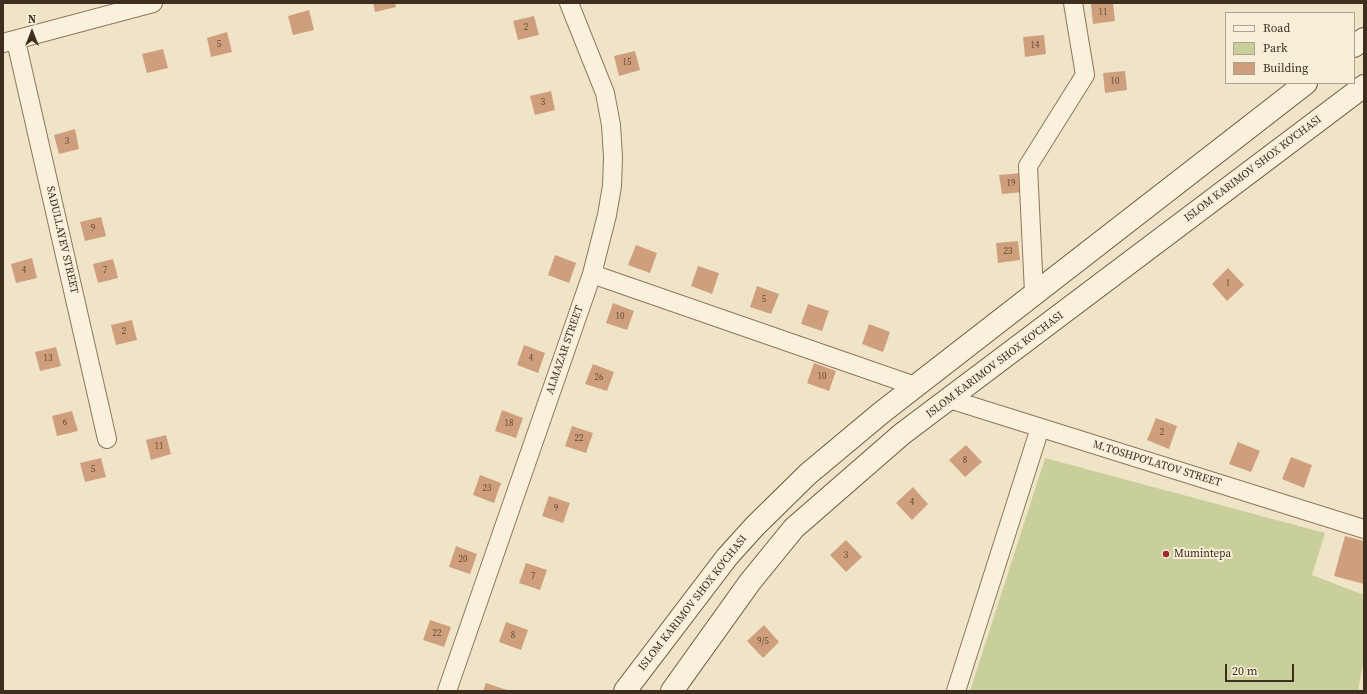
<!DOCTYPE html>
<meta charset="utf-8">
<style>
body{margin:0}
#map{position:relative;width:1367px;height:694px;overflow:hidden;background:#f0e4c8;font-family:"Source Serif 4",serif}
canvas{display:block}
.frame{position:absolute;inset:0;border:4px solid #3d2e20;pointer-events:none}
.legend{position:absolute;left:1225px;top:12px;width:130px;height:72px;box-sizing:border-box;background:#f7eed8;border:1px solid #ada18e;margin:0;padding:5px 7px;list-style:none;font-size:12px;color:#3d2e20}
.legend li{display:flex;align-items:center;gap:8px;height:20px}
.legend b{width:20px;border:1px solid #ada18e}
.north{position:absolute;left:12px;top:12px;width:40px;height:40px;-webkit-text-stroke:3px #f7eed8;paint-order:stroke;rotate:0deg;font-size:11px;font-weight:700;line-height:16px;text-align:center;color:#3d2e20}
.north::after{content:'';display:block;margin:auto;width:14px;height:18px;background:#3d2e20;clip-path:polygon(50% 0,100% 100%,50% 72%,0 100%)}
.scale{position:absolute;left:1225px;top:664px;width:69px;height:18px;box-sizing:border-box;border:2px solid #3d2e20;border-top:0;padding-left:5px;font-size:12px;line-height:14px;white-space:nowrap;color:#3d2e20;-webkit-text-stroke:3px #f7eed8;paint-order:stroke}
</style>
<div id="map">
<canvas width="1367" height="694"></canvas>
<div class="frame"></div>
<ul class="legend">
<li><b style="height:5px;background:#faf1dc"></b>Road</li>
<li><b style="height:11px;background:#c9cf9b"></b>Park</li>
<li><b style="height:11px;background:#cf9f7d"></b>Building</li>
</ul>
<div class="north">N</div>
<div class="scale">20 m</div>
</div>
<script>
const ctx = document.querySelector('canvas').getContext('2d');
ctx.lineJoin = 'round';
function fill(path, color) {
  ctx.fillStyle = color;
  ctx.fill(path, 'evenodd');
}
function toPath(rows) {
  const path = new Path2D();
  for (const r of rows) {
    path.moveTo(r[0], r[1]);
    for (let i = 2; i < r.length; i += 2) path.lineTo(r[i], r[i + 1]);
  }
  return path;
}
function strokePath(path, color, width, dash) {
  ctx.strokeStyle = color;
  ctx.lineWidth = width;
  ctx.lineCap = dash ? 'butt' : 'round';
  ctx.setLineDash(dash || []);
  ctx.stroke(path);
}
function label(font, color, halo, rows, align = 'center') {
  ctx.font = font + ' "Source Serif 4",serif';
  ctx.lineWidth = 4;
  ctx.setLineDash([]);
  ctx.textBaseline = 'middle';
  ctx.strokeStyle = halo;
  ctx.fillStyle = color;
  for (const [text, x, y, turn = 0] of rows) {
    ctx.save();
    ctx.translate(x, y);
    ctx.rotate((+turn || 0) * Math.PI / 180);
    ctx.textAlign = isNaN(turn) ? turn : align;
    if (halo) ctx.strokeText(text, 0, 0);
    ctx.fillText(text, 0, 0);
    ctx.restore();
  }
}
fill(toPath([
 [1045,458,1325,533,1312,575,1364,595,1364,659,1358,691,970,691]
]), '#c9cf9b');
fill(toPath([
 [373,3,395,3,396,7,375,12],
 [1113,3,1115,21,1093,24,1091,4],
 [309,10,314,30,293,35,288,16],
 [534,16,539,35,518,40,513,21],
 [227,32,232,52,211,57,207,38],
 [1044,35,1046,54,1025,57,1023,37],
 [163,49,168,68,147,73,142,54],
 [635,51,640,70,619,76,614,56],
 [1125,71,1127,90,1105,93,1103,73],
 [551,91,555,110,535,115,530,96],
 [75,129,79,149,59,154,54,135],
 [1021,173,1023,192,1002,194,999,175],
 [101,217,106,236,85,241,80,222],
 [1018,241,1020,260,998,263,996,243],
 [636,245,657,253,650,273,628,265],
 [555,255,576,263,569,283,548,275],
 [32,258,37,278,16,283,11,264],
 [113,259,118,278,98,283,93,264],
 [698,266,719,273,712,294,691,286],
 [1228,268,1244,285,1227,301,1212,284],
 [757,286,779,294,771,314,750,307],
 [613,303,634,311,627,330,606,323],
 [808,304,829,311,822,331,801,324],
 [132,320,137,340,116,345,111,325],
 [869,324,890,332,883,352,862,344],
 [524,345,545,353,538,373,517,365],
 [56,347,61,366,40,371,35,352],
 [814,363,836,371,829,391,807,383],
 [593,364,614,372,607,391,585,384],
 [502,410,523,418,516,438,495,431],
 [72,411,78,431,57,436,52,416],
 [1156,418,1177,426,1169,449,1147,440],
 [572,426,593,433,586,453,565,446],
 [166,435,171,454,151,460,146,440],
 [1238,442,1260,451,1251,472,1229,464],
 [966,445,982,462,965,477,949,460],
 [1291,457,1312,465,1304,488,1282,479],
 [101,458,106,477,85,482,80,463],
 [480,475,501,483,494,503,473,495],
 [913,487,928,504,912,520,896,503],
 [549,496,570,503,563,523,542,516],
 [1345,536,1364,541,1364,584,1334,576],
 [846,540,862,557,846,572,830,555],
 [456,546,477,554,470,574,449,567],
 [526,563,547,570,540,590,519,583],
 [430,620,451,627,444,647,423,640],
 [506,622,528,630,521,650,499,642],
 [764,625,779,642,763,658,747,641],
 [486,683,510,691,483,691]
]), '#cf9f7d');
const minor = toPath([
 [16,41,107,439],
 [3,43,153,3],
 [592,274,915,386],
 [1034,293,1028,166,1085,75,1073,3],
 [949,399,1364,529],
 [447,691,592,274,607,215,612,186,613,157,611,125,605,93,569,3],
 [956,691,1040,428]
]);
const secondary = toPath([
 [1354,46,1364,39],
 [625,691,727,557,755,526,808,474,881,413,1306,83],
 [672,691,750,582,794,528,902,434,1364,86]
]);
strokePath(minor, '#8d765c', 20);
strokePath(secondary, '#6f573f', 24);
strokePath(minor, '#faf1dc', 18);
strokePath(secondary, '#faf1dc', 22);
for (const [x, y, r, color] of [
 [1166,554,4,"#9e2a2b"]
]) {
  const dot = new Path2D();
  dot.arc(x, y, r, 0, 2 * Math.PI);
  ctx.fillStyle = color;
  ctx.fill(dot);
  strokePath(dot, '#f7eed8', 1.5);
}
label('9px', '#624a37', null, [
 ["11",1103,13],
 ["2",526,28],
 ["5",219,45],
 ["14",1035,46],
 ["15",627,63],
 ["10",1115,82],
 ["3",543,103],
 ["3",67,142],
 ["19",1011,184],
 ["9",93,229],
 ["23",1008,252],
 ["4",24,271],
 ["7",105,271],
 ["1",1228,284],
 ["5",764,300],
 ["10",620,317],
 ["2",124,332],
 ["13",48,359],
 ["4",531,359],
 ["10",822,377],
 ["26",599,378],
 ["6",65,423],
 ["18",509,424],
 ["2",1162,433],
 ["22",579,439],
 ["11",159,447],
 ["8",965,461],
 ["5",93,470],
 ["23",487,489],
 ["4",912,503],
 ["9",556,509],
 ["3",846,556],
 ["20",463,560],
 ["7",533,577],
 ["22",437,634],
 ["8",513,636],
 ["9/5",763,642]
]);
label('11px', '#3d2e20', '#f7eed8', [
 ["ISLOM KARIMOV SHOX KO'CHASI",1253,169,-37],
 ["SADULLAYEV STREET",62,240,77],
 ["ALMAZAR STREET",565,350,-71],
 ["ISLOM KARIMOV SHOX KO'CHASI",995,365,-37],
 ["М.TOSHPO'LATOV STREET",1157,464,17],
 ["ISLOM KARIMOV SHOX KO'CHASI",693,603,-52]
]);
label('11px', '#3d2e20', '#f7eed8', [
 ["Mumintepa",1174,554]
], 'left');
</script>
